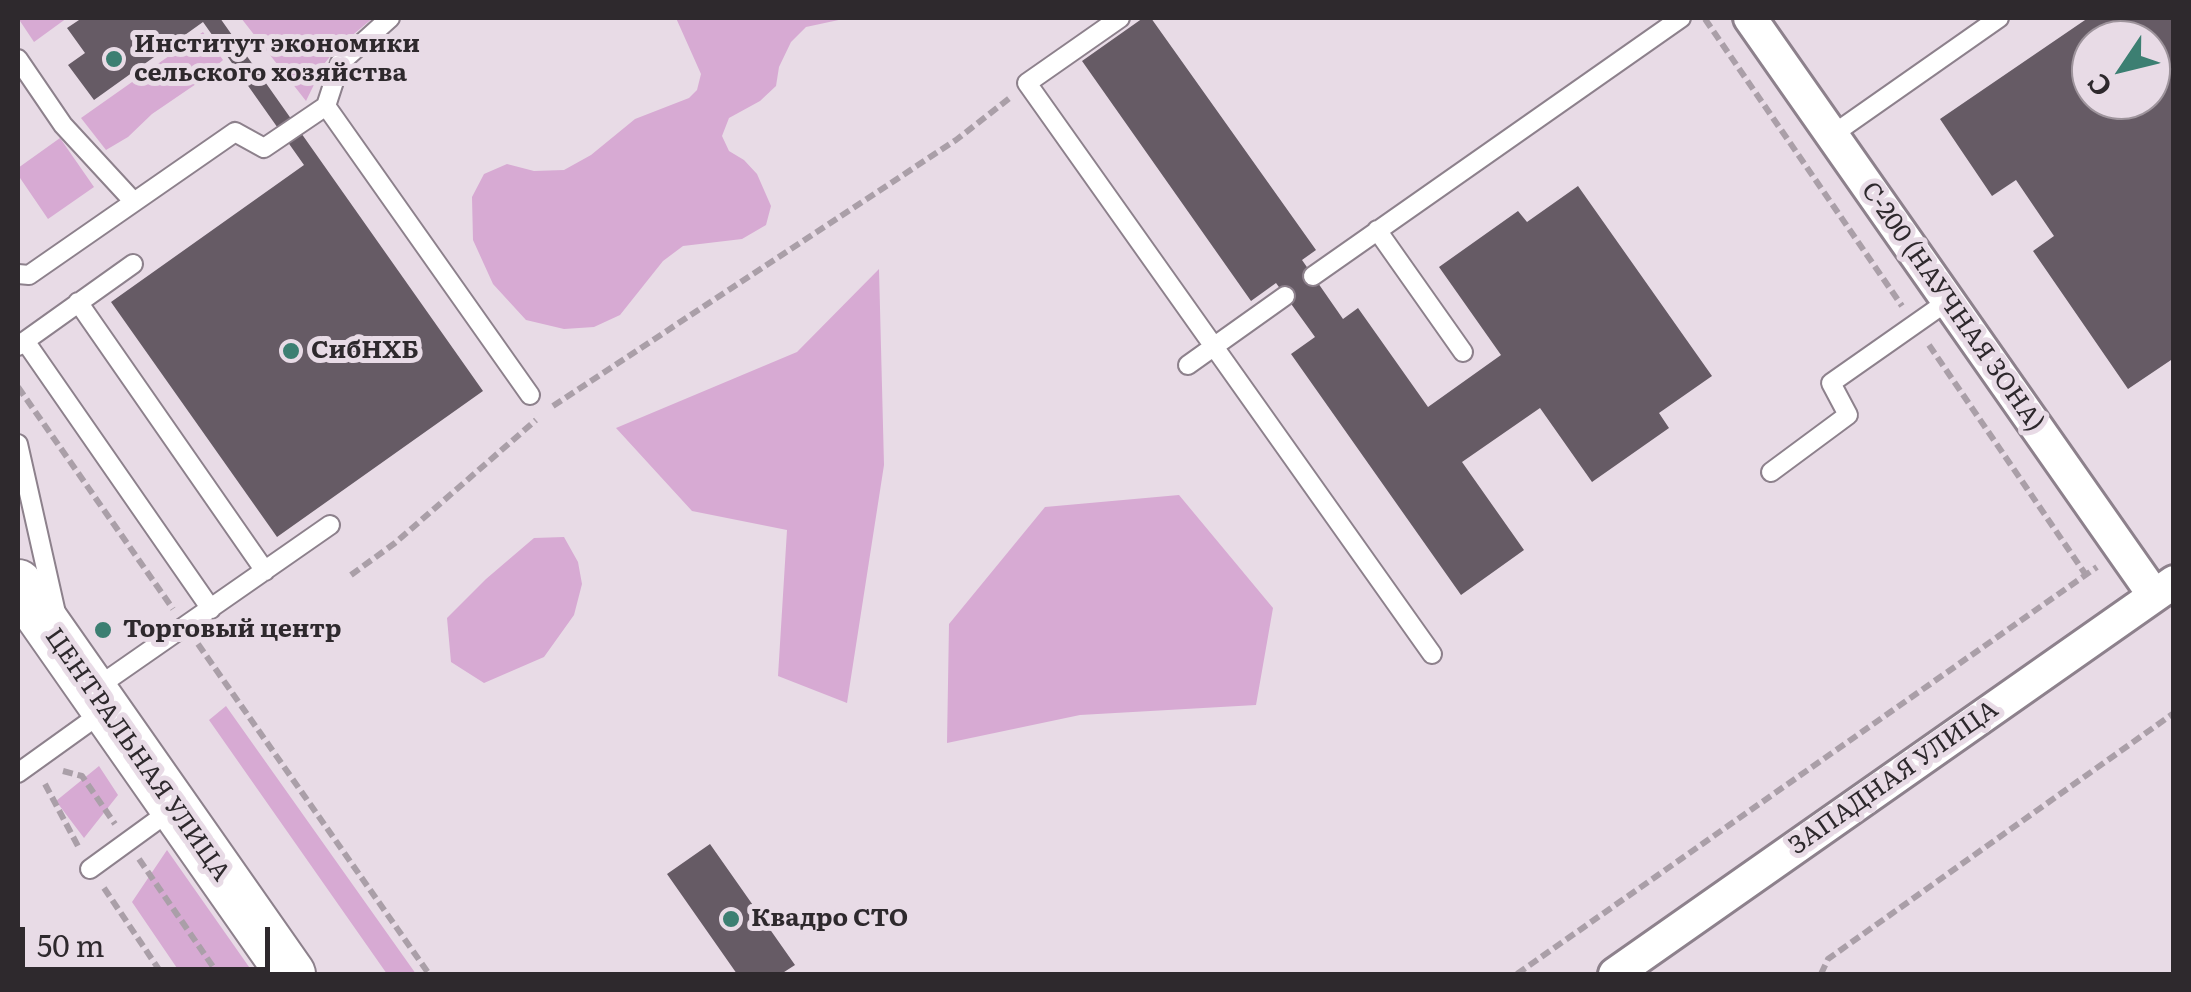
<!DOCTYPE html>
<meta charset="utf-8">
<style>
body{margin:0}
#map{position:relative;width:2191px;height:992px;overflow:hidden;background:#e8dbe6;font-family:Literata,serif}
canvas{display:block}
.frame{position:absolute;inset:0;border:20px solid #2e292d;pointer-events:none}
.north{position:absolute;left:2071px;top:20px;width:100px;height:100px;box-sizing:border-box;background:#e8dbe6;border:2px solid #9e949c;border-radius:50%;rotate:235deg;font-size:28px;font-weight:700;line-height:40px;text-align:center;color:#2e292d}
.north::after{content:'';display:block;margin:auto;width:35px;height:45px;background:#3c7f72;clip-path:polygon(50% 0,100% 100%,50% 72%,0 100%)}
.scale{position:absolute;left:20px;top:927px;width:250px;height:45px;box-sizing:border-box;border:5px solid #2e292d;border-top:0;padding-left:12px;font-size:30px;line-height:35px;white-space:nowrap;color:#2e292d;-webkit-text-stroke:8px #e8dbe6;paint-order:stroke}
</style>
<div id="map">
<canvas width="2191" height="992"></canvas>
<div class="frame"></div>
<div class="north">С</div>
<div class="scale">50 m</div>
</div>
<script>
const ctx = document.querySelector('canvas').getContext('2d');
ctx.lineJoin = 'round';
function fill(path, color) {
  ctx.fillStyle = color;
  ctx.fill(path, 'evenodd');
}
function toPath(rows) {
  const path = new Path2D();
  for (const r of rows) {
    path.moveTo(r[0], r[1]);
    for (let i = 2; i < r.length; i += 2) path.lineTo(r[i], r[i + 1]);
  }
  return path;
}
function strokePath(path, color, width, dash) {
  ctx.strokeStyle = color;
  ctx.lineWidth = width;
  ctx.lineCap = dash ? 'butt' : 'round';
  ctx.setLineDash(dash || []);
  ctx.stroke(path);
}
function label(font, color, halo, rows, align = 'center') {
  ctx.font = font + ' Literata,serif';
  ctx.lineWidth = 10;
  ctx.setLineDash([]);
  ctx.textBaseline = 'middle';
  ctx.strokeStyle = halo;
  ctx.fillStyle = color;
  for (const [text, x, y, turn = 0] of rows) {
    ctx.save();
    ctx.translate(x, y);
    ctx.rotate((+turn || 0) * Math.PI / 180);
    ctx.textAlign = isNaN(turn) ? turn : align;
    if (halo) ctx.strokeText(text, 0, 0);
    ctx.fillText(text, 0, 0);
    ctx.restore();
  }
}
fill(toPath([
 [18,18,67,18,34,42],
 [241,18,373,18,337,48,324,64,306,101],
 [676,18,848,18,806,27,791,42,779,67,776,86,760,101,729,118,722,136,729,151,744,160,757,174,771,206,766,225,742,239,683,246,663,261,620,315,594,327,564,329,526,320,493,284,473,240,472,197,484,174,507,164,534,171,564,170,591,155,635,119,689,98,697,90,701,74],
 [203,32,223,60,196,84,152,114,128,137,106,150,81,118],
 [60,138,94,187,48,219,18,175,18,168],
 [879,269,884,465,847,703,778,676,787,530,692,511,616,428,797,352],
 [1179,495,1273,608,1256,705,1080,715,947,743,949,624,1045,507],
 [564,537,578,562,582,584,574,615,544,657,484,683,451,662,447,618,486,579,534,538],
 [226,706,416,974,387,974,209,720],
 [99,766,118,795,84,838,56,801],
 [167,850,254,974,181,974,132,902]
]), '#d7aad3');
fill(toPath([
 [82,18,220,18,483,391,277,537,111,302,304,165,203,22,94,100,68,65,85,53,67,28],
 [1143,18,1151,18,1316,250,1302,260,1343,319,1358,308,1428,407,1501,355,1439,267,1518,211,1527,222,1578,186,1712,376,1659,413,1669,428,1592,482,1540,408,1462,462,1524,550,1461,595,1291,354,1315,337,1276,283,1251,301,1082,61],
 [2088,18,2174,18,2174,358,2128,389,2033,251,2054,236,2016,180,1992,196,1940,119],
 [2091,40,2151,40,2151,100,2091,100],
 [710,844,795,965,781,974,737,974,667,874]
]), '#665b65');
const service = toPath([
 [390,18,340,63,326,106,530,395],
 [1120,18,1027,83,1432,654],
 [18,59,63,125,134,202],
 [1832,135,1999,18],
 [1377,230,1463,352],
 [18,274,29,275,235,132,264,148,326,106],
 [1313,276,1681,18],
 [78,302,265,571],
 [25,341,211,609],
 [18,346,133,264],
 [1188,365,1285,296],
 [18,444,56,613],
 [1771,472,1848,415,1831,383,1948,301],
 [93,690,330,525],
 [18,773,103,712],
 [90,869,174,808]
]);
const minor = toPath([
 [1750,18,2154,595],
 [1615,974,2174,582]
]);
const secondary = toPath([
 [18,584,291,974]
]);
strokePath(service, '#8d818c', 22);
strokePath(minor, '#8d818c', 38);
strokePath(secondary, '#8d818c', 52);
strokePath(toPath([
 [1705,19,1902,306],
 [1929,345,2086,575],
 [18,387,173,609],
 [553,406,956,140,1011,97],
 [351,575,395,543,536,420],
 [198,644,429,974],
 [63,771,82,776,115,824],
 [45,784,79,848],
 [139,859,218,974],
 [104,888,162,974],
 [1517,974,2097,567],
 [1821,974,1828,959,2174,713]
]), '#aa9fa8', 6, [10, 5]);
strokePath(service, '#fff', 18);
strokePath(minor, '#fff', 32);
strokePath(secondary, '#fff', 48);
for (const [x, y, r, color] of [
 [114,59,10,"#3c7f72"],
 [291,351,10,"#3c7f72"],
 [103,630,10,"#3c7f72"],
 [731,919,10,"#3c7f72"]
]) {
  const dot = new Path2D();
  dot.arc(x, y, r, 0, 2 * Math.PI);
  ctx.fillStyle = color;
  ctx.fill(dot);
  strokePath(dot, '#e8dbe6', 4);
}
label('bold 25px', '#2e292d', '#e8dbe6', [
 ["Институт экономики",134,45],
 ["сельского хозяйства",134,74],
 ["СибНХБ",311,351],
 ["Торговый центр",123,630],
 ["Квадро СТО",751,919]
], 'left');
label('25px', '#2e292d', '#e8dbe6', [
 ["С-200 (НАУЧНАЯ ЗОНА)",1952,307,55],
 ["ЦЕНТРАЛЬНАЯ УЛИЦА",137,755,55],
 ["ЗАПАДНАЯ УЛИЦА",1894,778,-35]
]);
</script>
